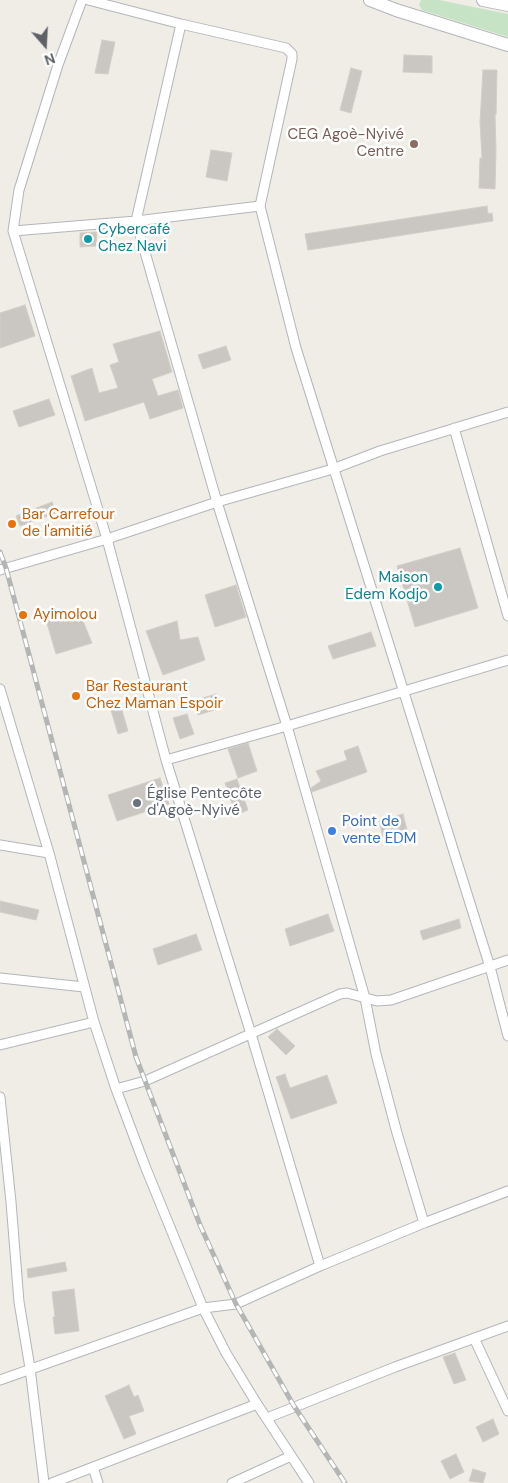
<!DOCTYPE html>
<meta charset="utf-8">
<style>
body{margin:0}
#map{position:relative;width:508px;height:1483px;overflow:hidden;background:#efede6;font-family:"DM Sans",sans-serif}
canvas{display:block}
.north{position:absolute;left:20px;top:20px;width:50px;height:50px;-webkit-text-stroke:4px #fff;paint-order:stroke;rotate:161deg;font-size:14px;font-weight:700;line-height:20px;text-align:center;color:#5e6165}
.north::after{content:'';display:block;margin:auto;width:18px;height:22px;background:#5e6165;clip-path:polygon(50% 0,100% 100%,50% 72%,0 100%)}
</style>
<div id="map">
<canvas width="508" height="1483"></canvas>
<div class="north">N</div>
</div>
<script>
const ctx = document.querySelector('canvas').getContext('2d');
ctx.lineJoin = 'round';
function fill(path, color) {
  ctx.fillStyle = color;
  ctx.fill(path, 'evenodd');
}
function toPath(rows) {
  const path = new Path2D();
  for (const r of rows) {
    path.moveTo(r[0], r[1]);
    for (let i = 2; i < r.length; i += 2) path.lineTo(r[i], r[i + 1]);
  }
  return path;
}
function strokePath(path, color, width, dash) {
  ctx.strokeStyle = color;
  ctx.lineWidth = width;
  ctx.lineCap = dash ? 'butt' : 'round';
  ctx.setLineDash(dash || []);
  ctx.stroke(path);
}
function label(font, color, halo, rows, align = 'center') {
  ctx.font = font + ' "DM Sans",sans-serif';
  ctx.lineWidth = 5;
  ctx.setLineDash([]);
  ctx.textBaseline = 'middle';
  ctx.strokeStyle = halo;
  ctx.fillStyle = color;
  for (const [text, x, y, turn = 0] of rows) {
    ctx.save();
    ctx.translate(x, y);
    ctx.rotate((+turn || 0) * Math.PI / 180);
    ctx.textAlign = isNaN(turn) ? turn : align;
    if (halo) ctx.strokeText(text, 0, 0);
    ctx.fillText(text, 0, 0);
    ctx.restore();
  }
}
fill(toPath([
 [421,0,439,0,508,14,508,37,422,10,419,5]
]), '#c6e4c5');
const building = toPath([
 [102,40,115,42,108,74,95,73,102,40],
 [404,55,432,56,432,73,403,72,404,55],
 [351,68,362,71,351,113,340,110,351,68],
 [483,70,497,70,496,115,495,114,496,150,495,189,479,188,480,158,482,158,480,122,483,70],
 [211,150,232,153,227,181,206,177,211,150],
 [487,206,488,214,492,213,493,221,308,250,305,234,487,206],
 [97,232,96,246,80,247,80,233,97,232],
 [25,305,35,336,0,348,0,313,25,305],
 [160,331,172,372,152,379,158,396,178,390,183,408,150,419,144,402,85,421,71,376,92,368,99,393,118,388,110,365,119,362,113,344,160,331],
 [226,346,231,360,203,369,198,355,226,346],
 [49,399,55,415,19,427,13,411,49,399],
 [52,502,56,513,20,526,16,516,52,502],
 [460,548,478,608,415,627,397,566,460,548],
 [236,585,246,617,215,627,205,595,236,585],
 [81,616,92,643,56,654,46,620,81,616],
 [177,621,180,640,198,637,205,660,163,675,146,631,177,621],
 [371,632,376,646,333,659,328,646,371,632],
 [216,694,221,708,198,715,193,701,216,694],
 [121,707,128,731,118,734,111,710,121,707],
 [187,714,194,734,180,739,173,718,187,714],
 [248,743,257,771,238,778,228,749,248,743],
 [358,746,367,772,312,792,311,788,321,781,316,771,347,760,344,751,358,746],
 [160,778,169,804,117,821,108,795,160,778],
 [237,779,248,810,236,815,225,783,237,779],
 [403,814,407,830,383,837,379,821,403,814],
 [0,901,39,910,36,920,0,912,0,901],
 [328,914,334,931,290,946,285,929,328,914],
 [459,919,461,928,423,940,420,931,459,919],
 [196,934,202,950,158,965,153,949,196,934],
 [277,1029,295,1046,286,1055,268,1037,277,1029],
 [285,1074,290,1088,327,1075,337,1103,291,1119,276,1077,285,1074],
 [65,1262,67,1271,28,1278,27,1269,65,1262],
 [74,1289,79,1331,55,1334,53,1317,55,1317,52,1292,74,1289],
 [455,1353,466,1380,454,1384,443,1357,455,1353],
 [129,1385,134,1397,138,1395,144,1411,129,1416,136,1434,124,1439,105,1396,129,1385],
 [493,1419,499,1434,483,1442,476,1427,493,1419],
 [456,1454,464,1472,450,1479,441,1461,456,1454],
 [473,1469,486,1473,483,1483,469,1481,473,1469]
]);
fill(building, '#cac7c3');
strokePath(building, '#d3cec5', 1);
const street = toPath([
 [82,0,58,65,19,190,13,231,107,539,166,760,251,1034,320,1266],
 [88,0,181,24,136,221,217,502,287,726,365,998,376,1054,397,1133,424,1223],
 [181,24,286,48,292,54,292,59,260,206],
 [13,231,136,221,260,206,296,348,490,967,508,1036],
 [454,428,508,616],
 [0,570,107,539,217,502,333,469,380,451,508,412],
 [0,689,49,853,94,1022,116,1089,145,1166,203,1308,226,1353,257,1404,309,1483],
 [166,760,287,726,508,660],
 [0,845,49,853],
 [0,978,84,987],
 [0,1045,94,1022],
 [116,1089,145,1081,340,994,347,993,377,1001,391,1000,508,960],
 [0,1097,11,1202,19,1302,30,1368,44,1483],
 [474,1338,508,1411],
 [0,1380,203,1308,236,1304,320,1266,424,1223,508,1191],
 [267,1418,395,1367,508,1326],
 [93,1467,98,1483],
 [52,1483,257,1404],
 [232,1483,291,1456]
]);
const secondary = toPath([
 [370,0,396,10,508,45],
 [483,0,508,5]
]);
strokePath(street, '#b3b6ba', 11);
strokePath(secondary, '#b3b5ba', 14);
strokePath(street, '#fff', 9);
strokePath(secondary, '#fff', 12);
const rail = toPath([
 [0,552,6,568,136,1057,200,1225,236,1304,294,1406,345,1483]
]);
strokePath(rail, '#b4b5b5', 5);
strokePath(rail, '#fff', 3, [9]);
for (const [x, y, r, color] of [
 [414,144,5,"#8d6e63"],
 [88,239,5,"#0f9aa8"],
 [12,524,5,"#e8710a"],
 [438,587,5,"#0f9aa8"],
 [23,615,5,"#e8710a"],
 [76,696,5,"#e8710a"],
 [137,803,5,"#6b7280"],
 [332,831,5,"#3f7fe0"]
]) {
  const dot = new Path2D();
  dot.arc(x, y, r, 0, 2 * Math.PI);
  ctx.fillStyle = color;
  ctx.fill(dot);
  strokePath(dot, '#fff', 2);
}
label('15px', '#785e54', '#fff', [
 ["CEG Agoè-Nyivé",404,135],
 ["Centre",404,152]
], 'right');
label('15px', '#0d838f', '#fff', [
 ["Cybercafé",98,230],
 ["Chez Navi",98,247],
 ["Maison",428,578,"right"],
 ["Edem Kodjo",428,595,"right"]
], 'left');
label('15px', '#c56008', '#fff', [
 ["Bar Carrefour",22,515],
 ["de l'amitié",22,532],
 ["Ayimolou",33,615],
 ["Bar Restaurant",86,687],
 ["Chez Maman Espoir",86,704]
], 'left');
label('15px', '#5b616d', '#fff', [
 ["Église Pentecôte",147,794],
 ["d'Agoè-Nyivé",147,811]
], 'left');
label('15px', '#366cbe', '#fff', [
 ["Point de",342,822],
 ["vente EDM",342,839]
], 'left');
</script>
